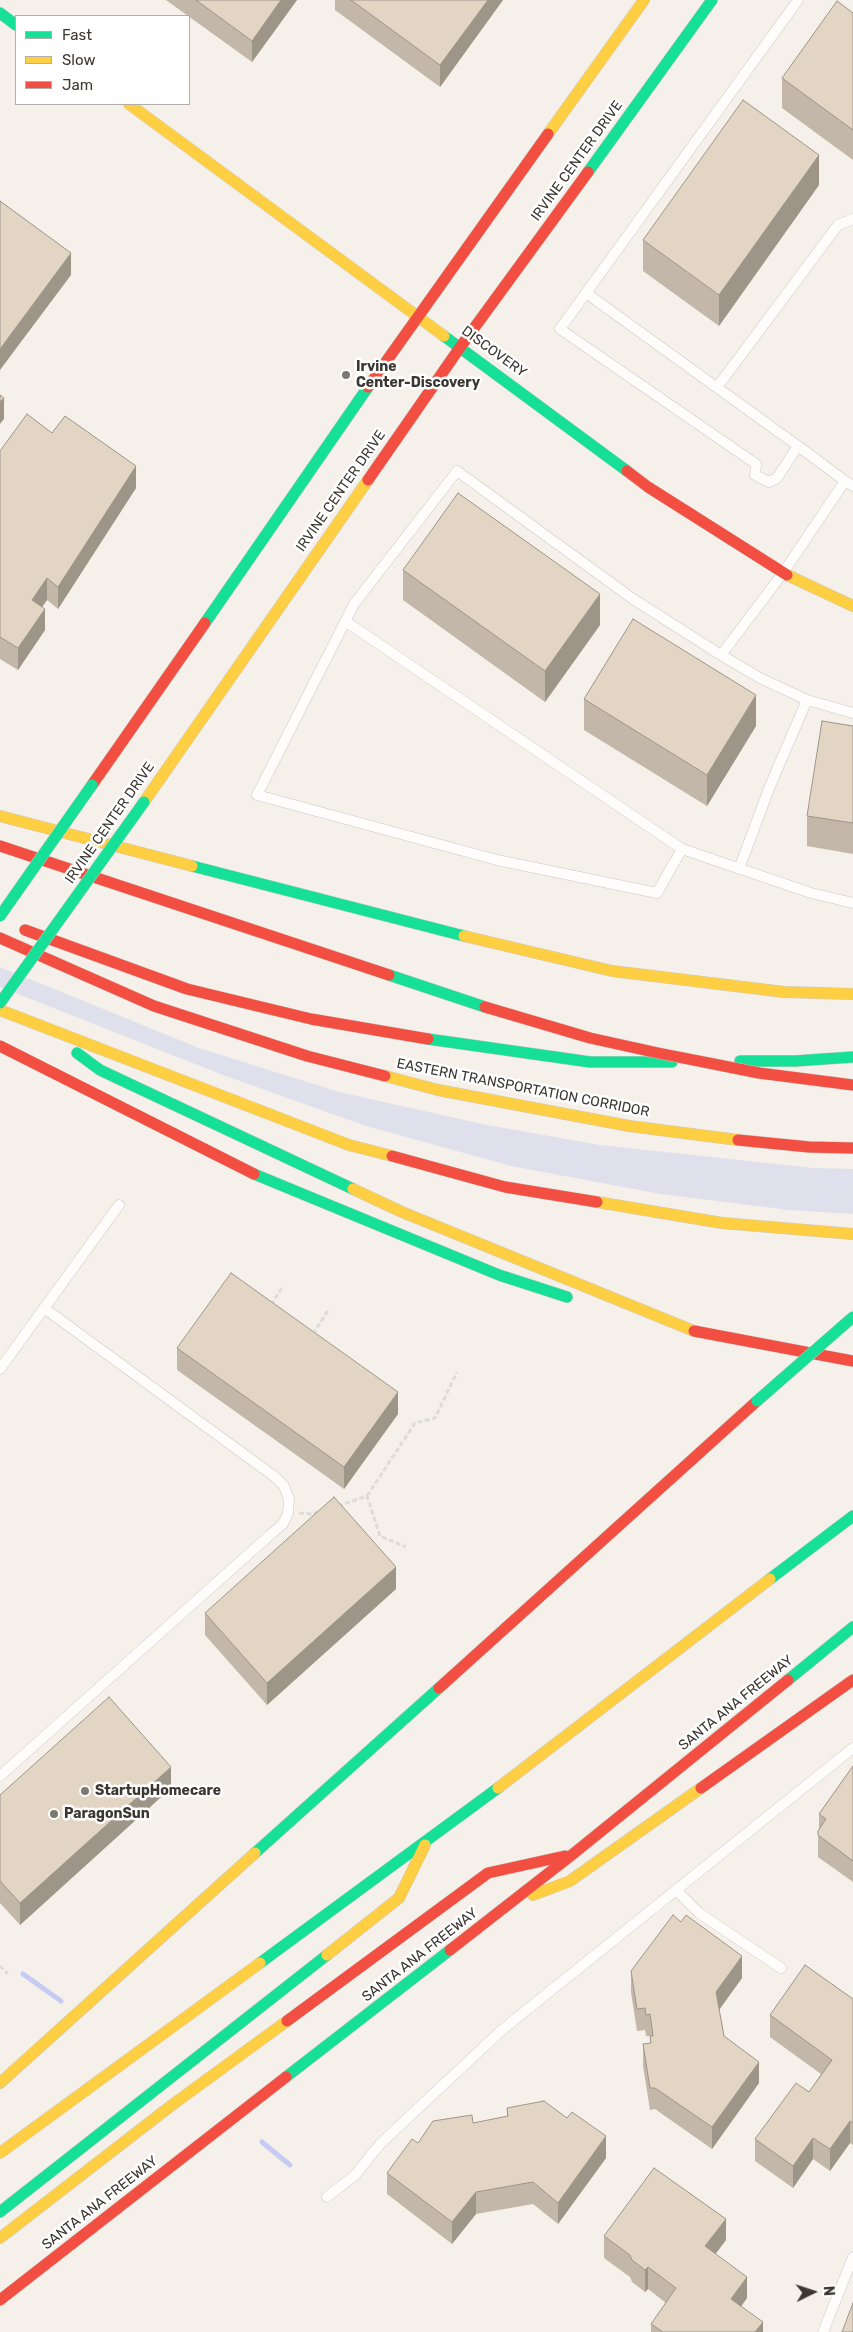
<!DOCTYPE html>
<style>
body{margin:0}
#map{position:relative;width:853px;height:2332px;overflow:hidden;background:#f5f0e9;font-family:Rubik,sans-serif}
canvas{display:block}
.legend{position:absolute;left:15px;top:15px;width:175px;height:90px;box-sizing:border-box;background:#fff;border:1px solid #b1afad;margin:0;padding:6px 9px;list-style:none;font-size:15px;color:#3b3732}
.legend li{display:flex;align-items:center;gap:10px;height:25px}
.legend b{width:25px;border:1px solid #b1afad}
.north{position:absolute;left:788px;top:2267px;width:50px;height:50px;-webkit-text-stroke:4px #fff;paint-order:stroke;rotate:86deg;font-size:14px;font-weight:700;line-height:20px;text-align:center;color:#3b3732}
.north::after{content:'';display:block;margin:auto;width:18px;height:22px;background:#3b3732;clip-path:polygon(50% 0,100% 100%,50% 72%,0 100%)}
</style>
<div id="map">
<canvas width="853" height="2332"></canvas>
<ul class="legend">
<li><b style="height:6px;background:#16e098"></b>Fast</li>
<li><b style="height:6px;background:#ffcf43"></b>Slow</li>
<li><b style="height:6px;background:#f24e42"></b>Jam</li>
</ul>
<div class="north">N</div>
</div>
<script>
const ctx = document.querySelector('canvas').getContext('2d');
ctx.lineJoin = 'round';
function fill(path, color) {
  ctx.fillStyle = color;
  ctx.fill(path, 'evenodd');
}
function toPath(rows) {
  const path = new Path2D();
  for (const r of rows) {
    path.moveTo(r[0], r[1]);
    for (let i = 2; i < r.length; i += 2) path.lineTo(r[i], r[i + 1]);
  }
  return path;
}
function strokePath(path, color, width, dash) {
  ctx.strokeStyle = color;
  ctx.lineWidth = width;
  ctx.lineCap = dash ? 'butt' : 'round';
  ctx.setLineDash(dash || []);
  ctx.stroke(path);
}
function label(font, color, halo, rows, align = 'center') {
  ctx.font = font + ' Rubik,sans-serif';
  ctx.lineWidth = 5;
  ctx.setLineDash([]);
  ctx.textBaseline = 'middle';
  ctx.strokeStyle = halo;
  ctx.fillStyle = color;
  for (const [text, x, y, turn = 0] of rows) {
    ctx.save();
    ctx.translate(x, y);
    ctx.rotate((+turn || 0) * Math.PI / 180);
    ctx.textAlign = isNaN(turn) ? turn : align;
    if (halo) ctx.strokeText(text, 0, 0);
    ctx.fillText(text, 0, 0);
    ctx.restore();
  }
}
fill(toPath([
 [0,967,199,1048,339,1092,487,1125,600,1145,813,1168,853,1169,853,1214,790,1210,661,1194,511,1166,366,1126,223,1075,0,987]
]), '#e0e0ed');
strokePath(toPath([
 [23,1974,61,2001],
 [262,2142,290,2165]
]), '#c6caf4', 5);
const lane = toPath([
 [798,0,560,329,756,464,755,475,769,482,777,478,798,446,845,481],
 [586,293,798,446],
 [718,386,838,225,853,219],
 [853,486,845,481,783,573,721,655,760,678,807,700,853,713],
 [345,621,682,849],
 [721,655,633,599,457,471,354,604,257,795,497,860,657,893,682,849,811,893,853,903],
 [739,869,770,786,807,700],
 [0,1369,119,1205],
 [0,1776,271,1534,283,1524,288,1513,289,1499,284,1486,275,1477,44,1308],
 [676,1890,699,1913,781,1968],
 [327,2197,355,2175,381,2143,503,2029,853,1748],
 [823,2332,853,2257]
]);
const fast = toPath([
 [0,13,16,25],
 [588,172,712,0],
 [444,336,627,471],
 [205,623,368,387],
 [192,866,464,936],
 [389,975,485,1007],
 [428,1039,590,1062,672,1062],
 [77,1053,100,1070,353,1189],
 [740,1061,795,1061,853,1057],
 [254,1174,499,1275,567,1297],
 [770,1579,853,1516],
 [788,1680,853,1627],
 [255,1853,439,1688],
 [260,1963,498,1788],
 [286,2077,450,1950],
 [0,2212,327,1955]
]);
const slow = toPath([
 [129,104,444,336],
 [548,134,644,0],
 [787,575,853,606],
 [144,802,368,480],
 [0,816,192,866],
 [464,936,612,971,784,992,853,994],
 [0,1010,349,1145,392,1156],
 [385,1076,438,1090,629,1126,738,1140],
 [353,1189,402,1212,694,1331],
 [597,1202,722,1223,853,1234],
 [498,1788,770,1579],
 [533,1895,570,1881,701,1788],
 [327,1955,399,1898,425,1845],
 [0,2083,255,1853],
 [0,2153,260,1963],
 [0,2238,172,2105,287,2021]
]);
const jam = toPath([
 [368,387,548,134],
 [627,471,648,487,787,575],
 [368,480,461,346,588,172],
 [92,785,205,623],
 [0,846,389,975],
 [25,930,187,989,311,1019,428,1039],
 [0,938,154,1006,307,1056,385,1076],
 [0,1046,254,1174],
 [738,1140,809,1147,853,1148],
 [392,1156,505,1187,597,1202],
 [694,1331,853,1361],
 [439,1688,757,1401],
 [701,1788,853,1680],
 [450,1950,573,1854,788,1680],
 [287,2021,488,1873,565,1856],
 [0,2300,286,2077]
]);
strokePath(lane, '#ccc8c2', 11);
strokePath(fast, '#ccc8c2', 12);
strokePath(slow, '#ccc8c2', 12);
strokePath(jam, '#ccc8c2', 12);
strokePath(toPath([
 [271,1305,283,1286],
 [313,1334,329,1309],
 [367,1496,415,1423,435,1418,457,1372],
 [338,1506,367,1496,380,1536,406,1547],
 [299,1513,311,1514,322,1511],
 [0,1966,8,1974]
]), '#dddcd9', 3, [5, 2.5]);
strokePath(lane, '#fefdfc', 10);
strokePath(fast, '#16e098', 11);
strokePath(slow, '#ffcf43', 11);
strokePath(jam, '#f24e42', 11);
const fastBridge = toPath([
 [0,916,92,785],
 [0,1003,144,802],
 [757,1401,853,1317]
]);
const jamBridge = toPath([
 [485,1007,590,1038,658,1053,759,1073,853,1085]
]);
strokePath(fastBridge, '#ccc8c2', 12, []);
strokePath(jamBridge, '#ccc8c2', 12, []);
strokePath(fastBridge, '#16e098', 11);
strokePath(jamBridge, '#f24e42', 11);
fill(toPath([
 [166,0,297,0,252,62],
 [335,0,503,0,440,87,335,10],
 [853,13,853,160,782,108,782,78],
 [819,185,719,326,643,271,643,240],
 [52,433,136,488,58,609,47,600,42,607,45,630,18,670,0,659,0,451],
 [403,570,600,625,545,702,403,600],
 [584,699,756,726,707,806,584,730],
 [853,726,853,854,807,846,807,816],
 [177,1348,398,1414,344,1489,177,1370],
 [396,1589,267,1705,205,1635,205,1613],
 [853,1766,853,1882,818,1857,818,1835,819,1829,819,1814],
 [171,1788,20,1925,0,1903,0,1795],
 [631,1971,742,1978,719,2010,724,2036,759,2083,712,2149,655,2109,650,2110,643,2066,643,2044,650,2043,650,2036,646,2036,645,2030,637,2031,631,1992],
 [853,1999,853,2145,850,2143,830,2171,813,2159,793,2188,755,2161,755,2139,809,2092,821,2074,770,2037,770,2015],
 [507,2108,606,2158,558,2224,533,2204,476,2214,452,2244,387,2194,387,2173,418,2143,473,2123,507,2117],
 [604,2236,726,2240,715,2254,747,2298,741,2306,763,2332,651,2332,651,2324,666,2303,648,2289,645,2292,632,2282,630,2277,604,2258]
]), '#c2b7a9');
fill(toPath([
 [281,0,297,0,252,62,252,41],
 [488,0,503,0,440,87,440,65],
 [819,155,819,185,719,326,719,295],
 [71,253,71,275,0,370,0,349],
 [4,398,4,419,0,424,0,402],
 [136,466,136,488,58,609,58,587],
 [47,578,47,600,32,621,32,600],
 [600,594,600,625,545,702,545,671],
 [45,609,45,630,18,670,18,648],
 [756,695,756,726,707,806,707,775],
 [398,1392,398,1414,344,1489,344,1467],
 [396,1567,396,1589,267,1705,267,1683],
 [171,1767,171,1788,20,1925,20,1903],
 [742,1956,742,1978,716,2014,716,1992],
 [759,2062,759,2083,712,2149,712,2127],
 [850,2121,850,2143,830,2171,830,2149],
 [606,2136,606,2158,558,2224,558,2203],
 [813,2138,813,2159,793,2188,793,2166],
 [476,2192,476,2214,452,2244,452,2222],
 [726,2219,726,2240,705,2268,705,2246],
 [648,2267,648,2289,645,2292,645,2270],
 [747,2277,747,2298,731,2321,731,2299],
 [763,2322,763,2332,755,2332]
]), '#9e9589');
const building = toPath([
 [196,0,281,0,252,41,196,0],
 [351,0,488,0,440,65,351,0],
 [837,1,853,13,853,130,782,78,837,1],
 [743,100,819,155,719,295,643,240,743,100],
 [0,201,71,253,0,349,0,201],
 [0,395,4,398,0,402,0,395],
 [27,414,52,433,65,416,136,466,58,587,47,578,32,600,45,609,18,648,0,637,0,451,27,414],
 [458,493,600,594,545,671,403,570,458,493],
 [633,619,756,695,707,775,584,699,633,619],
 [822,721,853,726,853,823,807,816,822,721],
 [231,1273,398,1392,344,1467,177,1348,231,1273],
 [334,1497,396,1567,267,1683,205,1613,334,1497],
 [109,1697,171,1767,20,1903,0,1881,0,1795,109,1697],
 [853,1766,853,1861,818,1835,818,1831,826,1819,819,1814,853,1766],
 [673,1915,681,1922,686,1915,742,1956,716,1992,724,2036,759,2062,712,2127,655,2088,650,2088,643,2044,651,2043,650,2036,653,2036,650,2014,646,2015,645,2008,637,2009,631,1971,673,1915],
 [805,1965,853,1999,853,2123,850,2121,830,2149,813,2138,793,2166,755,2139,796,2083,809,2092,832,2060,770,2015,805,1965],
 [544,2101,567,2118,572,2112,606,2136,558,2203,533,2182,476,2192,452,2222,387,2173,412,2139,418,2143,433,2121,472,2115,473,2123,508,2116,507,2108,544,2101],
 [654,2168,726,2219,705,2246,747,2277,731,2299,763,2322,755,2332,663,2332,651,2324,676,2288,648,2267,645,2270,632,2260,630,2255,604,2236,654,2168],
 [853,2303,853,2332,842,2332,853,2303]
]);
fill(building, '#e2d5c4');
strokePath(building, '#9e9589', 1);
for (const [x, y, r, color] of [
 [346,375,5,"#7c7872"],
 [85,1791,5,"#7c7872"],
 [54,1814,5,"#7c7872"]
]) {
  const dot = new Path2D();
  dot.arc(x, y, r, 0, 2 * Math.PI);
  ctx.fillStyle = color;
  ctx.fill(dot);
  strokePath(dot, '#fff', 2);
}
label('14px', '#3b3732', '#fff', [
 ["IRVINE CENTER DRIVE",577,161,-54],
 ["DISCOVERY",494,352,36],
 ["IRVINE CENTER DRIVE",341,491,-55],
 ["IRVINE CENTER DRIVE",110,823,-55],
 ["EASTERN TRANSPORTATION CORRIDOR",523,1088,11],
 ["SANTA ANA FREEWAY",736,1703,-39],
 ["SANTA ANA FREEWAY",420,1955,-38],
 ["SANTA ANA FREEWAY",100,2203,-38]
]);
label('bold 14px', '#3b3732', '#fff', [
 ["Irvine",356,367],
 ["Center-Discovery",356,383],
 ["StartupHomecare",95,1791],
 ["ParagonSun",64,1814]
], 'left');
</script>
